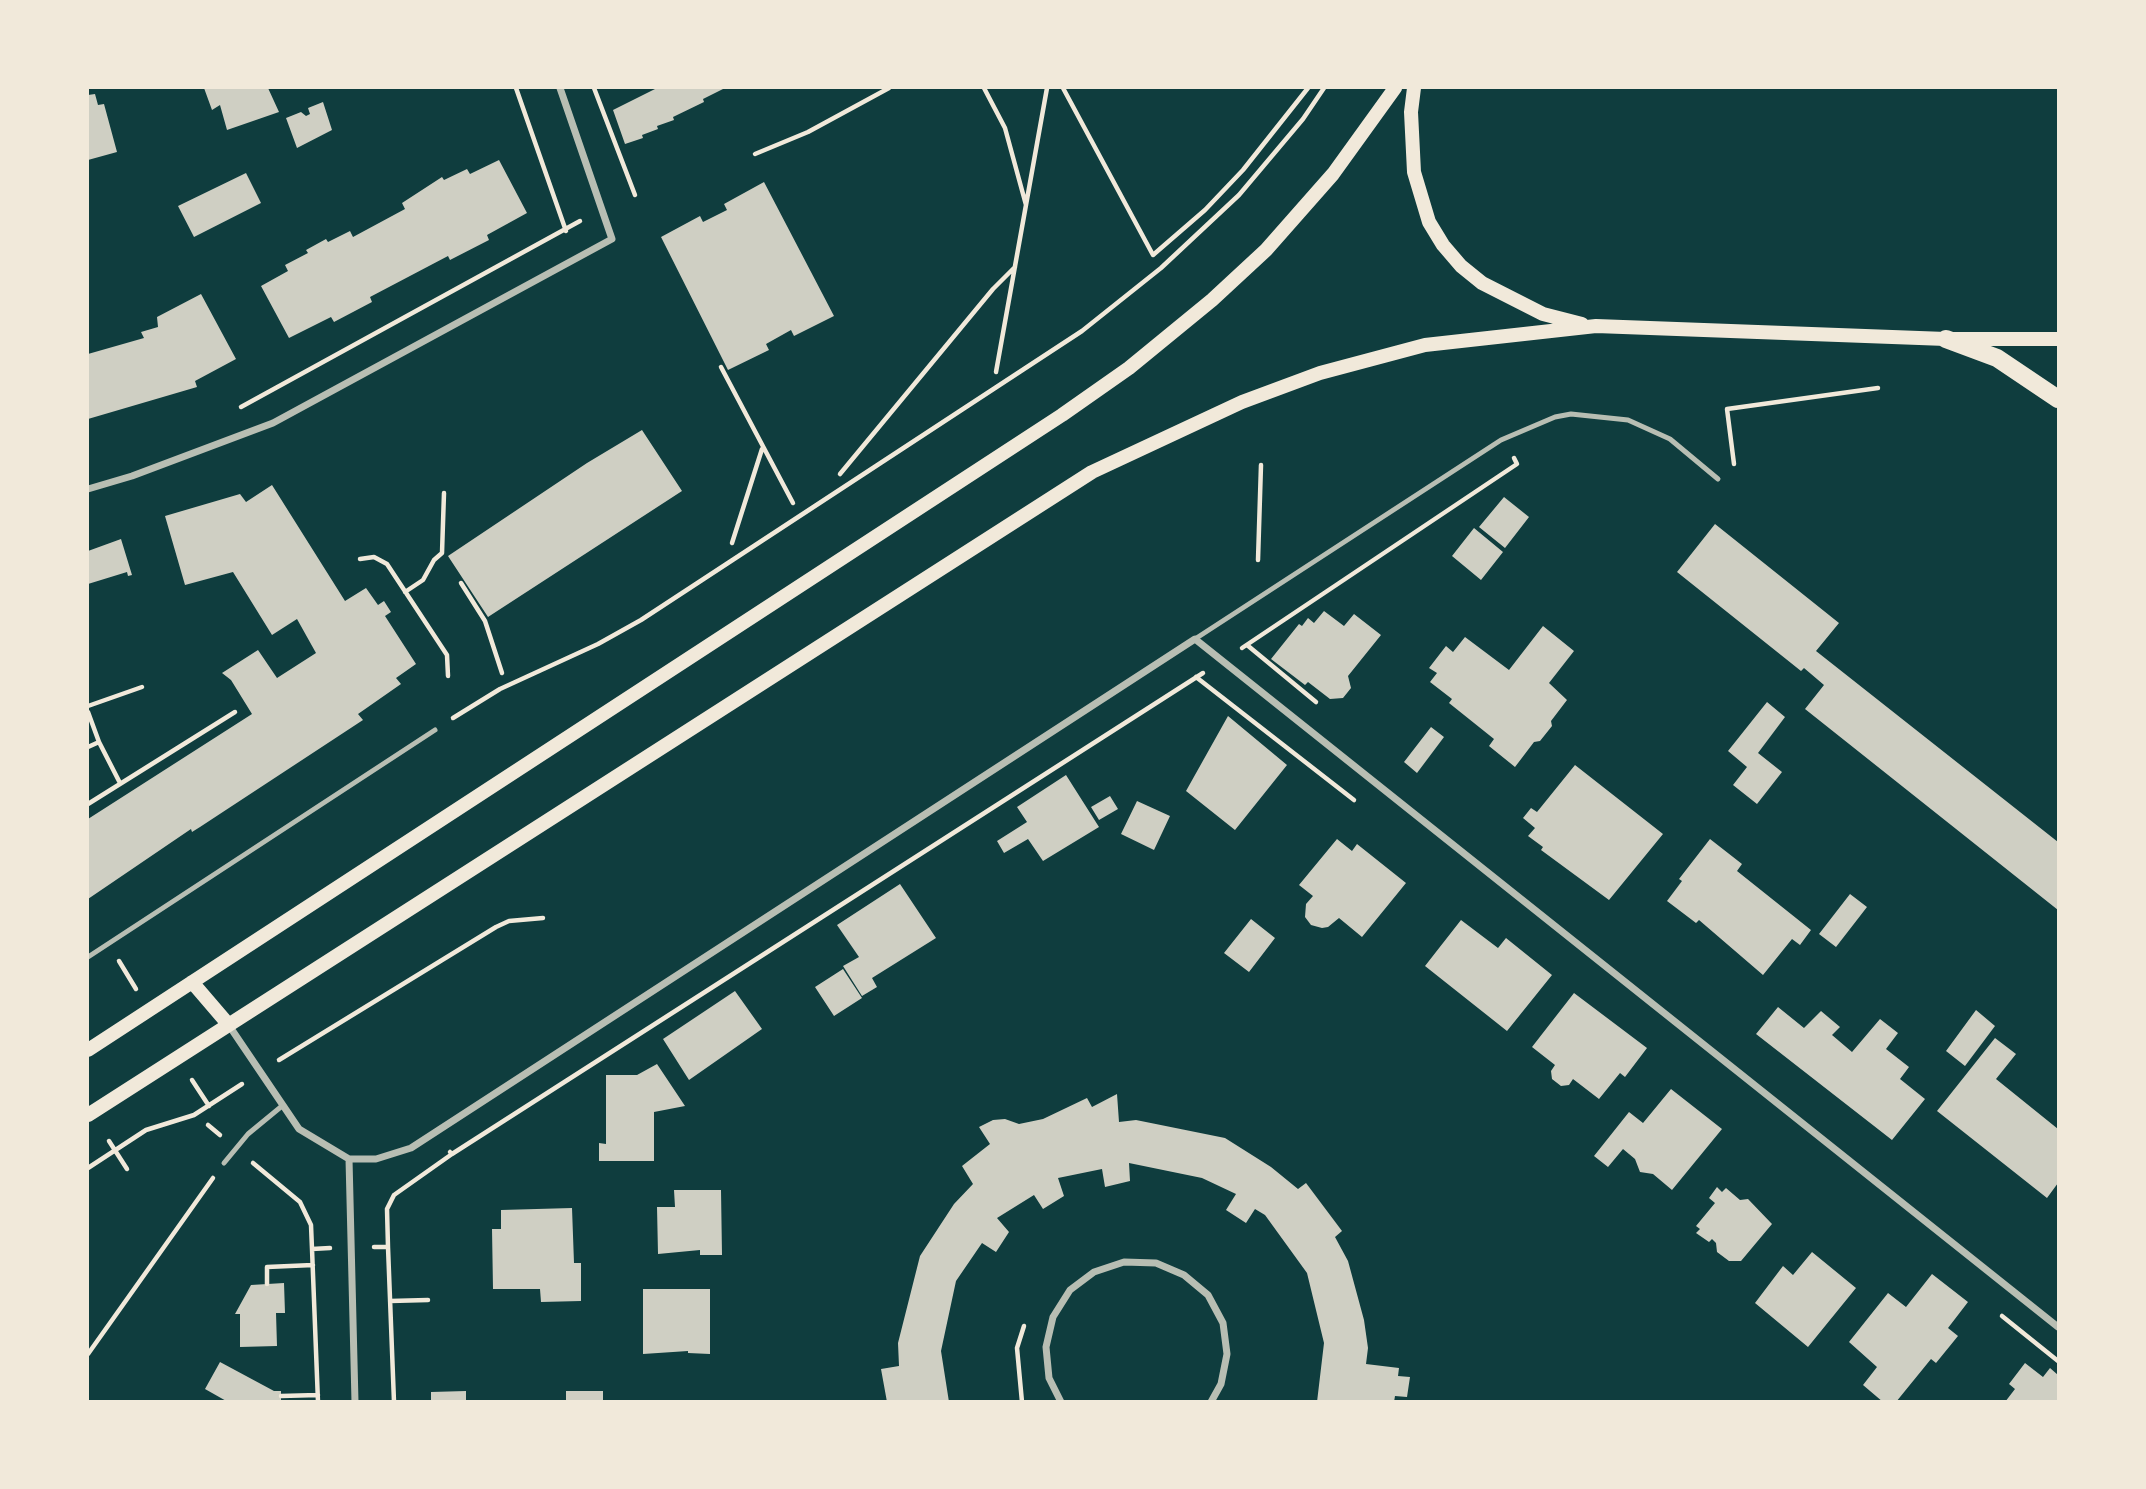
<!DOCTYPE html>
<style>
body{margin:0}
#map{position:relative;width:2146px;height:1489px;overflow:hidden;background:#0f3d3e;font-family:Manrope,sans-serif}
canvas{display:block}
.frame{position:absolute;inset:0;border:89px solid #f1e9da;pointer-events:none}
</style>
<div id="map">
<canvas width="2146" height="1489"></canvas>
<div class="frame"></div>
</div>
<script>
const ctx = document.querySelector('canvas').getContext('2d');
ctx.lineJoin = 'round';
function fill(path, color) {
  ctx.fillStyle = color;
  ctx.fill(path, 'evenodd');
}
function toPath(rows) {
  const path = new Path2D();
  for (const r of rows) {
    path.moveTo(r[0], r[1]);
    for (let i = 2; i < r.length; i += 2) path.lineTo(r[i], r[i + 1]);
  }
  return path;
}
function strokePath(path, color, width, dash) {
  ctx.strokeStyle = color;
  ctx.lineWidth = width;
  ctx.lineCap = dash ? 'butt' : 'round';
  ctx.setLineDash(dash || []);
  ctx.stroke(path);
}
fill(toPath([
 [204,88,268,88,279,112,227,130,220,105,212,110],
 [657,88,725,88,703,99,704,102,673,117,674,120,657,126,658,129,642,135,643,138,625,144,613,110],
 [95,94,98,105,104,104,117,152,88,160,88,95],
 [323,102,332,130,297,148,286,118,301,112,306,116,310,114,308,108],
 [499,160,527,213,487,235,489,240,450,260,448,256,370,297,372,302,334,322,331,317,289,338,261,286,288,271,285,265,308,253,306,250,326,239,328,242,350,231,353,237,405,209,402,203,442,177,444,180,467,169,470,174],
 [246,173,261,203,194,237,178,206],
 [764,182,834,316,794,336,791,330,766,344,769,350,728,370,661,237,700,216,703,222,727,210,724,204],
 [201,294,236,359,195,381,197,387,88,419,88,354,144,338,141,332,158,327,157,317],
 [642,430,682,491,488,617,448,556,587,463],
 [272,485,345,601,366,588,378,605,384,601,391,612,385,616,416,664,396,678,401,684,358,714,363,720,200,827,192,832,191,829,88,899,88,819,252,714,231,680,222,673,258,650,277,678,316,653,297,619,272,635,233,572,185,585,165,516,240,494,246,502],
 [1504,497,1529,517,1505,548,1479,527],
 [1715,524,1839,623,1816,651,2058,842,2058,910,1805,709,1824,685,1804,668,1801,671,1677,572],
 [1474,528,1503,552,1481,580,1452,556],
 [121,539,132,575,128,576,127,572,88,584,88,551],
 [1324,611,1344,626,1354,614,1381,635,1348,676,1351,688,1343,698,1330,699,1308,682,1305,685,1271,659,1299,624,1302,626,1308,618,1314,623],
 [1543,626,1574,651,1549,683,1567,700,1551,721,1552,726,1540,741,1534,742,1515,767,1489,746,1494,739,1449,703,1452,699,1430,682,1437,673,1429,668,1446,646,1453,652,1465,637,1509,670],
 [1767,702,1785,717,1758,753,1782,772,1757,804,1733,785,1747,767,1728,751],
 [1228,716,1287,765,1235,830,1186,791],
 [1431,727,1444,737,1417,773,1404,762],
 [1575,765,1663,834,1609,900,1541,850,1543,847,1528,836,1535,828,1523,818,1531,808,1537,812],
 [1066,775,1099,827,1043,861,1028,839,1004,853,997,841,1027,822,1017,807],
 [1110,796,1118,809,1099,820,1091,807],
 [1137,801,1170,816,1154,850,1121,834],
 [1337,839,1352,851,1357,844,1406,883,1362,937,1339,918,1328,927,1322,928,1311,925,1305,917,1306,904,1313,896,1299,885],
 [1710,839,1742,864,1737,871,1811,930,1800,945,1792,939,1763,975,1699,920,1696,923,1667,901,1682,881,1679,879],
 [900,884,936,938,872,978,877,987,862,996,843,966,859,957,837,925],
 [1850,894,1867,907,1836,947,1819,934],
 [1251,919,1275,938,1249,972,1224,953],
 [1461,920,1498,948,1506,938,1552,975,1507,1031,1425,966],
 [843,969,862,998,834,1016,815,987],
 [735,991,762,1029,689,1080,663,1039],
 [1574,993,1647,1048,1625,1077,1620,1073,1599,1099,1573,1079,1569,1085,1561,1086,1552,1079,1551,1071,1555,1065,1532,1047],
 [1778,1007,1804,1028,1821,1011,1840,1027,1832,1035,1852,1052,1880,1019,1898,1033,1886,1049,1909,1067,1900,1079,1925,1099,1892,1140,1756,1034],
 [1976,1010,1995,1026,1965,1066,1946,1051],
 [1995,1038,2016,1054,1996,1079,2058,1129,2058,1183,2047,1198,1937,1111],
 [657,1064,685,1106,654,1112,654,1161,599,1161,599,1143,606,1144,606,1075,637,1075],
 [1671,1089,1722,1129,1672,1190,1653,1174,1640,1172,1635,1159,1623,1149,1608,1167,1594,1156,1629,1112,1643,1123],
 [1117,1094,1119,1122,1136,1120,1225,1138,1271,1167,1298,1189,1306,1183,1342,1231,1335,1237,1348,1261,1364,1320,1368,1348,1366,1364,1399,1368,1398,1376,1410,1377,1407,1397,1395,1396,1394,1402,1317,1402,1324,1343,1307,1273,1265,1215,1255,1209,1246,1223,1226,1210,1236,1194,1202,1178,1129,1163,1130,1181,1105,1187,1102,1169,1058,1178,1064,1196,1043,1209,1034,1195,997,1218,1009,1232,996,1252,982,1243,956,1281,941,1351,949,1402,887,1402,881,1369,899,1366,898,1343,920,1256,954,1204,973,1184,962,1166,990,1144,979,1127,993,1120,1005,1119,1019,1124,1043,1119,1087,1098,1092,1107],
 [1717,1187,1722,1192,1726,1188,1740,1200,1748,1199,1772,1224,1741,1261,1729,1261,1717,1252,1716,1243,1712,1239,1709,1242,1696,1233,1700,1229,1696,1226,1715,1203,1709,1198],
 [674,1190,721,1190,722,1255,700,1255,700,1250,658,1254,657,1207,675,1207],
 [572,1208,574,1263,581,1263,581,1301,541,1302,540,1289,493,1289,492,1229,501,1229,501,1210],
 [1812,1252,1856,1288,1808,1347,1755,1303,1783,1266,1793,1275],
 [1932,1274,1968,1302,1948,1328,1958,1336,1936,1363,1931,1359,1896,1402,1883,1402,1863,1385,1877,1367,1849,1342,1888,1293,1906,1307],
 [284,1283,285,1313,276,1313,277,1346,240,1347,240,1314,235,1314,251,1285],
 [643,1289,710,1289,710,1354,688,1353,688,1351,643,1354],
 [220,1362,274,1391,281,1391,281,1402,228,1402,205,1389],
 [2025,1363,2043,1377,2050,1368,2058,1375,2058,1402,2005,1402,2015,1389,2009,1384],
 [466,1391,466,1402,431,1402,431,1392],
 [566,1391,603,1391,603,1402,566,1402]
]), '#cfcfc3');
strokePath(toPath([
 [516,88,566,231],
 [594,88,635,195],
 [984,88,1005,128,1026,205],
 [1063,88,1153,255,1205,210,1243,170,1308,88],
 [755,154,808,132,889,88],
 [721,367,793,503],
 [996,372,1047,88],
 [241,407,580,221],
 [1734,464,1727,409,1878,388],
 [840,474,993,289,1015,267],
 [732,543,762,449],
 [360,559,374,557,387,564,447,655,448,676],
 [1258,560,1261,465],
 [461,583,485,621,502,673],
 [405,592,423,580,434,560,442,553,444,493],
 [1247,645,1316,702],
 [1242,648,1517,464,1514,458],
 [1196,677,1354,800],
 [88,706,142,687],
 [88,712,99,742,88,747],
 [453,718,500,689,598,644,641,620,1082,331,1161,268,1239,195,1303,119,1324,88],
 [99,742,120,783],
 [88,804,235,712],
 [119,961,136,989],
 [279,1060,496,927,509,921,543,918],
 [192,1080,209,1106],
 [208,1125,220,1135],
 [109,1141,127,1169],
 [452,1154,1203,673],
 [253,1163,300,1202,311,1225,312,1249,330,1248],
 [88,1168,146,1130,194,1115,242,1084],
 [374,1247,388,1247,387,1209,394,1195,452,1154,450,1152],
 [388,1247,394,1402],
 [312,1249,318,1402],
 [267,1284,267,1267,313,1265],
 [390,1301,428,1300],
 [2002,1316,2058,1361],
 [88,1354,213,1178],
 [281,1396,318,1395],
 [1022,1402,1017,1348,1024,1326]
]), '#f1e9da', 4.5);
strokePath(toPath([
 [1195,639,1501,440,1555,417,1571,414,1628,420,1670,439,1718,479],
 [88,957,435,730],
 [224,1163,248,1134,282,1106]
]), '#b8beb3', 5);
strokePath(toPath([
 [88,489,132,476,273,423,612,239,560,88],
 [228,1024,299,1129,349,1159,376,1159,411,1148,1195,639,2058,1327],
 [349,1159,355,1402],
 [1061,1402,1049,1378,1046,1347,1053,1317,1070,1290,1094,1272,1124,1262,1156,1263,1184,1275,1208,1295,1223,1323,1227,1354,1221,1384,1211,1402]
]), '#b8beb3', 7);
strokePath(toPath([
 [1414,88,1411,112,1414,172,1429,222,1443,245,1461,266,1482,283,1543,314,1582,324],
 [192,982,228,1024],
 [88,1050,1062,415,1129,368,1212,300,1266,250,1333,174,1395,88],
 [88,1115,1092,472,1242,402,1320,373,1425,345,1596,326,1946,339,2058,339]
]), '#f1e9da', 14);
strokePath(toPath([
 [1946,339,1997,358,2058,399]
]), '#f1e9da', 18);
</script>
